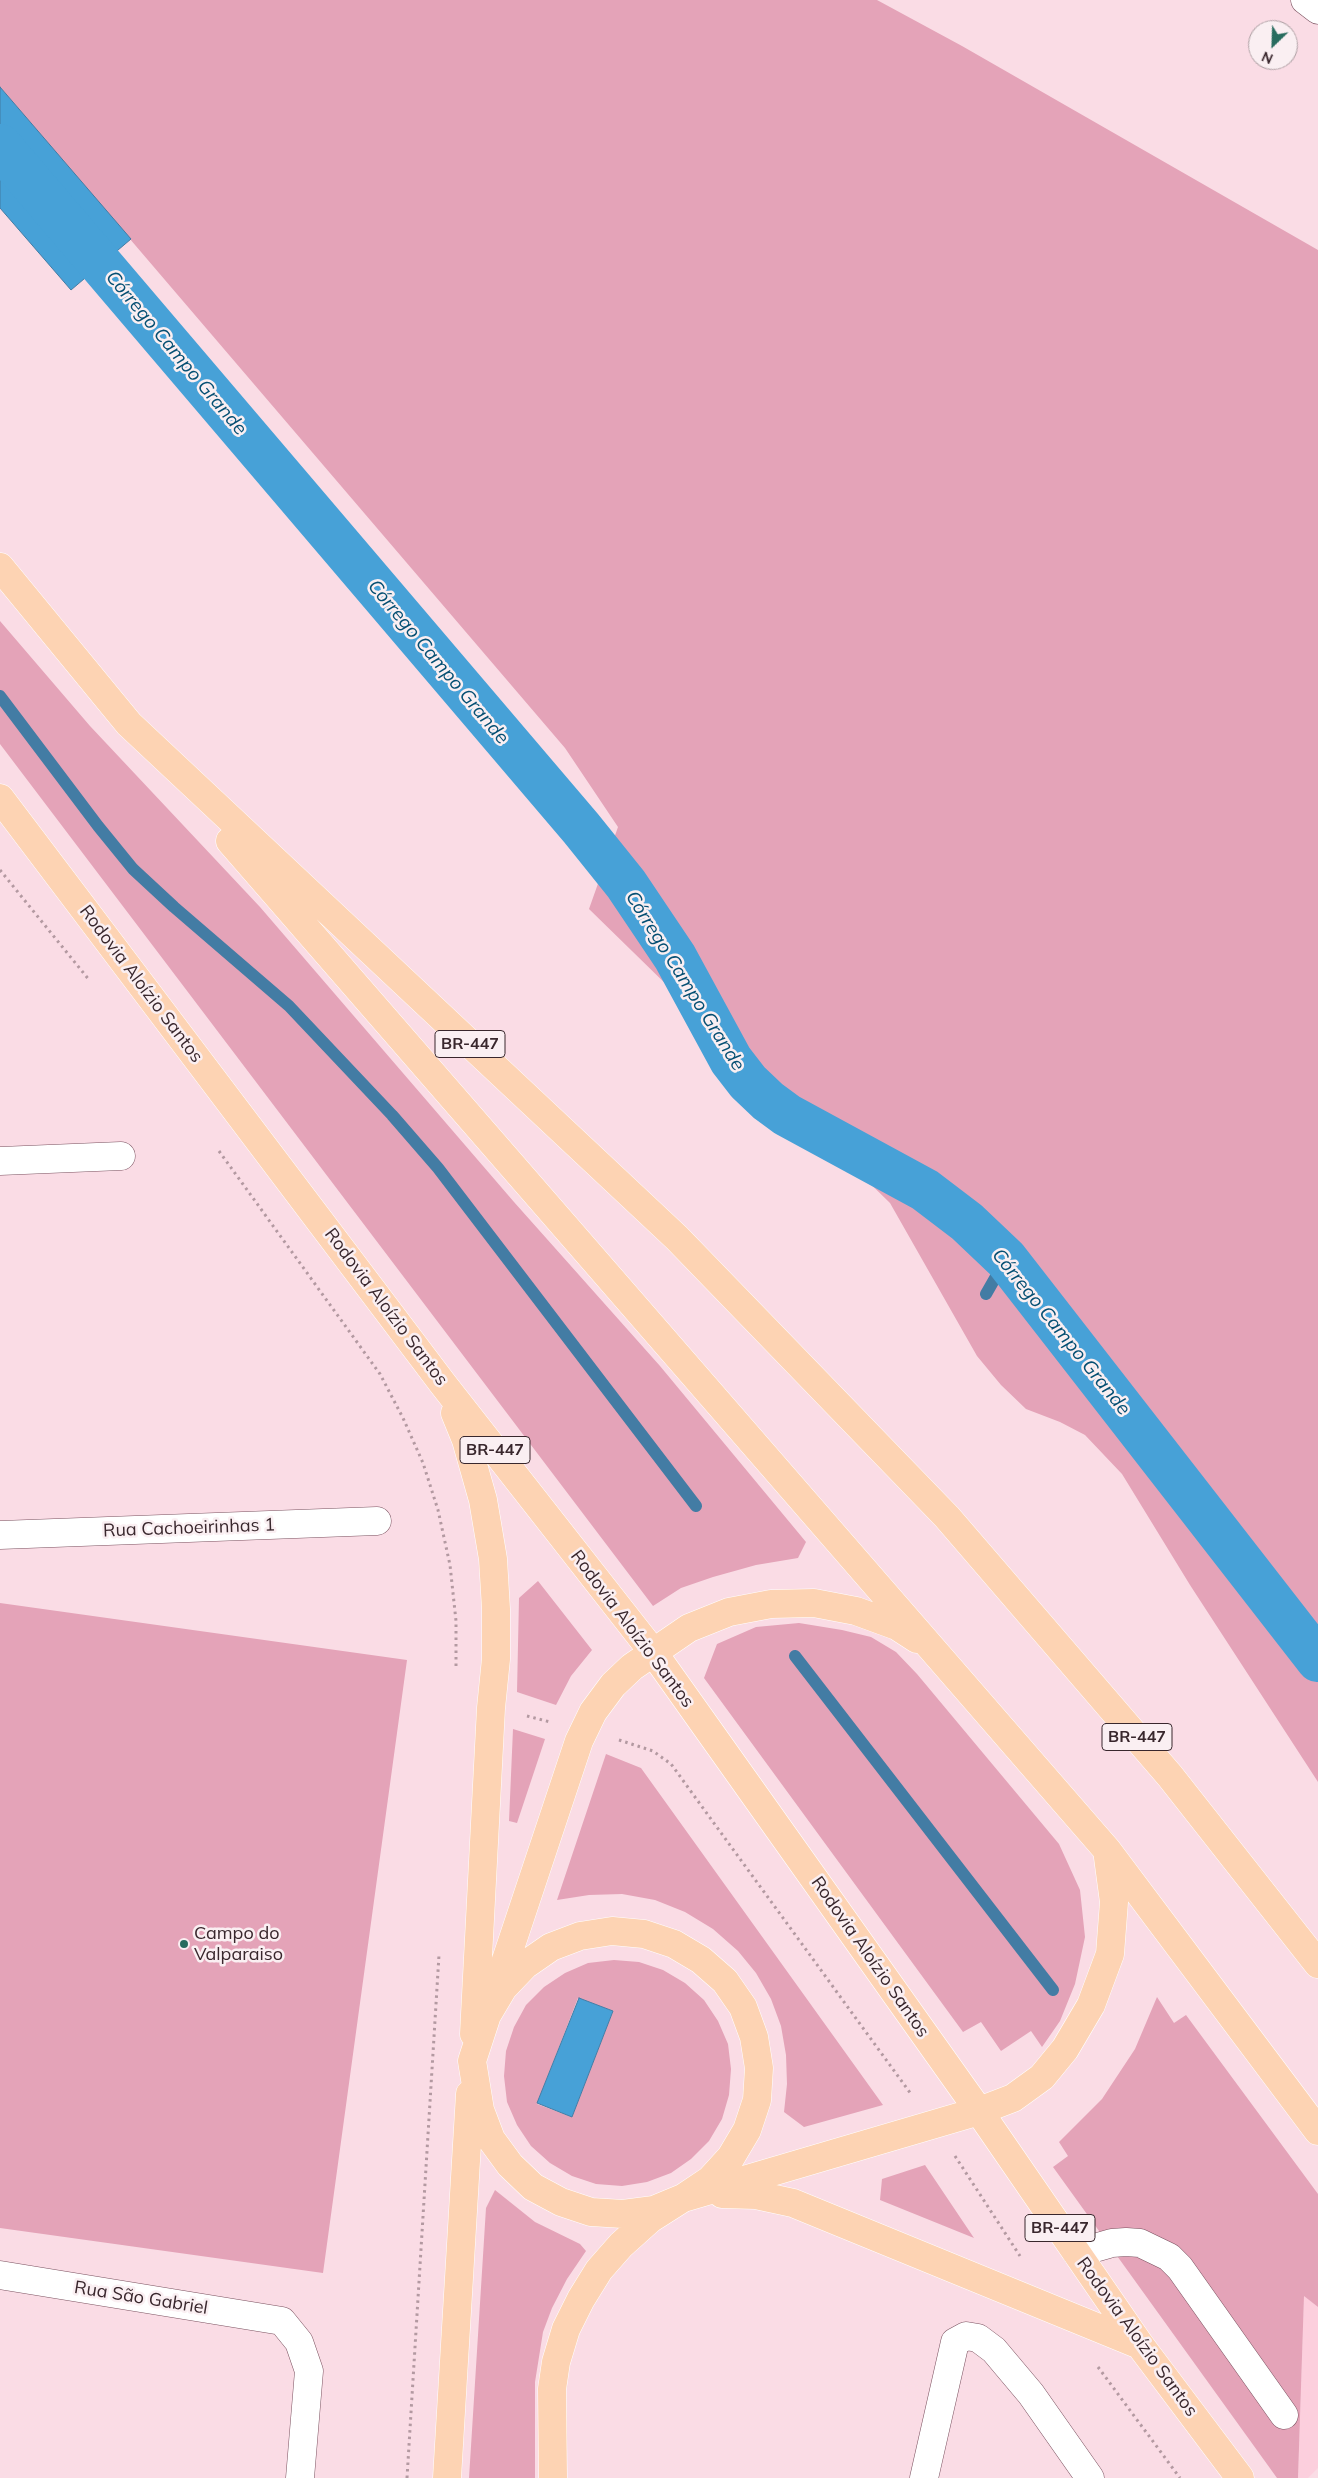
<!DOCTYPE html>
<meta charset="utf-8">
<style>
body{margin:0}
#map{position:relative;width:1318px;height:2478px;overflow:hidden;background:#fadce5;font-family:Mulish,sans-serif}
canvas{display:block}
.north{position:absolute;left:1248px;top:20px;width:50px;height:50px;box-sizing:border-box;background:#faeff2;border:1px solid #ad9fa3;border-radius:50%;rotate:204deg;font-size:14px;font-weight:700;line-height:20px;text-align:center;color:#39272d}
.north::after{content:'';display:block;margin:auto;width:18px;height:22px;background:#286c5f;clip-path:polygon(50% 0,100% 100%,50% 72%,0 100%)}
</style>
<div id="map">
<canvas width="1318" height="2478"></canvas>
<div class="north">N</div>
</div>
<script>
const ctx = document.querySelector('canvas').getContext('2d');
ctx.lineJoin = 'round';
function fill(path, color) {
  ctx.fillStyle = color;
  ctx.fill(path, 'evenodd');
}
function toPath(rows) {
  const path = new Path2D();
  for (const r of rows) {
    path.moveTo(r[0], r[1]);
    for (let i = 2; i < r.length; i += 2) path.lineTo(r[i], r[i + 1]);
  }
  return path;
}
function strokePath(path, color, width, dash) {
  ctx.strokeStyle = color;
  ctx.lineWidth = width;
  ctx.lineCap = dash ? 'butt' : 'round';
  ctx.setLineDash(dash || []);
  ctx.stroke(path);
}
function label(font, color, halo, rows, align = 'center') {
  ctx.font = font + ' Mulish,sans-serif';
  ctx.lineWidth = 5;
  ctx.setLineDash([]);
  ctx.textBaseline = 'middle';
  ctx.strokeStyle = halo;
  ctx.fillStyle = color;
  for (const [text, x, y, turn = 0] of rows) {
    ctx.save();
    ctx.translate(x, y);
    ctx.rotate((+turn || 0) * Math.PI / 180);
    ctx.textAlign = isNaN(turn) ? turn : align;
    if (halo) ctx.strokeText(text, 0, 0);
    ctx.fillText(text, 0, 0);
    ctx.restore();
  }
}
fill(toPath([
 [1304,2295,1318,2307,1318,2468,1308,2478,1298,2478]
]), '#fccfdd');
fill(toPath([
 [0,0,877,0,962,46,1318,250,1318,1782,1190,1585,1122,1474,1085,1435,1060,1422,1026,1409,1001,1385,977,1356,890,1203,589,909,618,827,565,748,0,87],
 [0,621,90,726,260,907,514,1202,660,1366,806,1542,798,1558,756,1565,713,1577,681,1588,653,1606,0,744],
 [538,1581,592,1650,571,1676,556,1705,517,1692,519,1598],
 [0,1603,407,1660,323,2273,0,2228],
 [799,1623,842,1630,871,1637,896,1652,917,1674,1059,1844,1080,1890,1085,1937,1075,1984,1060,2021,1042,2047,1031,2031,1001,2051,981,2022,963,2032,704,1678,717,1644,756,1627],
 [513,1729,545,1739,517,1823,509,1821],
 [606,1754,641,1768,883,2105,804,2127,784,2112,787,2084,786,2055,781,2026,771,1999,756,1973,738,1951,713,1929,685,1912,655,1900,622,1894,589,1895,557,1900],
 [614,1960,639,1962,663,1970,685,1983,704,2000,718,2021,728,2044,731,2069,729,2095,722,2119,709,2141,691,2159,671,2173,647,2182,622,2186,596,2184,572,2176,550,2163,531,2146,517,2125,507,2102,504,2076,506,2051,514,2027,526,2005,544,1987,565,1973,588,1963],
 [578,1998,613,2011,572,2117,537,2104],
 [1157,1997,1174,2023,1186,2015,1318,2194,1318,2307,1304,2296,1298,2478,1277,2478,1053,2167,1068,2156,1059,2142,1102,2099,1135,2049],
 [925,2165,974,2238,880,2200,882,2179],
 [495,2190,535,2222,580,2244,586,2251,567,2279,552,2308,543,2332,535,2382,535,2478,469,2478,486,2208]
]), '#e4a3b8');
const water = toPath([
 [0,87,131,239,71,290,0,208,0,87],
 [579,1998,613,2011,572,2117,537,2103,579,1998]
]);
fill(water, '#47a1d7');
strokePath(water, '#437ca4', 1);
strokePath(toPath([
 [0,696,98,826,133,869,174,907,289,1006,392,1115,438,1168,696,1506],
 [986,1294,1006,1259],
 [1312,1652,1318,1642],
 [795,1656,1053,1990]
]), '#437ca4', 12);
strokePath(toPath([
 [0,146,581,828,626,884,675,957,731,1060,748,1082,768,1101,787,1115,925,1190,967,1222,1006,1259,1318,1660]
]), '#47a1d7', 44);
const minor = toPath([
 [1305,0,1318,10],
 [0,1161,121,1156],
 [0,1535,377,1521],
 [1077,2253,1112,2243,1126,2242,1140,2243,1169,2257,1180,2268,1284,2415],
 [0,2275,282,2321,299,2342,309,2371,300,2478],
 [924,2478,955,2342,966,2336,978,2338,994,2350,1031,2394,1090,2478]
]);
const major = toPath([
 [0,567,129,724,677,1238,947,1517,1170,1776,1318,1964],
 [0,798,443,1384,653,1652,979,2111,1140,2345,1240,2478],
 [230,841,1107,1850,1318,2131],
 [455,1413,466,1440,483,1500,493,1559,496,1609,496,1659,491,1708,474,2034],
 [496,1990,579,1741,593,1712,613,1685,632,1667,689,1628,729,1612,771,1604,814,1603,856,1611,897,1626,917,1639],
 [722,2194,756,2195,793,2203,1140,2345],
 [447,2478,470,2094],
 [553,2478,552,2389,556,2362,566,2329,581,2299,599,2270,621,2245,650,2219,683,2198,710,2180,731,2157,747,2130,757,2100,759,2068,754,2037,743,2007,725,1981,701,1960,674,1944,644,1934,612,1931,580,1936,551,1947,525,1965,503,1988,487,2015,472,2061,480,2110,491,2139,510,2165,533,2187,561,2202,591,2212,623,2214,654,2210,683,2198,979,2111,1013,2098,1042,2077,1065,2049,1091,2005,1110,1954,1114,1902,1107,1850]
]);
strokePath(minor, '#7b5260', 29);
strokePath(major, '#fff', 29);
strokePath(toPath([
 [0,870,90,981],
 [219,1151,380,1374,403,1418,423,1463,438,1510,450,1565,456,1621,456,1669],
 [527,1716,550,1722],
 [619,1740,653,1751,671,1764,911,2094],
 [955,2156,1020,2256],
 [1098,2367,1180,2478],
 [407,2478,439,1955]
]), '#b399a1', 3, [2.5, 4]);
strokePath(minor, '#fff', 28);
strokePath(major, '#fdd3b3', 28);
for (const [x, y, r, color] of [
 [184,1944,5,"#286c5f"]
]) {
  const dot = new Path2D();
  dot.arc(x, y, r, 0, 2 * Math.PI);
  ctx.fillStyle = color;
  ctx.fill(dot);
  strokePath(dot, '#faeff2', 2);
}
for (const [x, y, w] of [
 [470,1044,70],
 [495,1450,70],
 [1137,1737,70],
 [1060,2228,70]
]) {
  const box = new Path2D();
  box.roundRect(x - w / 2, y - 13.5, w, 27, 4);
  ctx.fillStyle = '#faeff2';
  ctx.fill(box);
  strokePath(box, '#39272d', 1);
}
label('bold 16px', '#39272d', null, [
 ["BR-447",470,1044],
 ["BR-447",495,1450],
 ["BR-447",1137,1737],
 ["BR-447",1060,2228]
]);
label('18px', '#39272d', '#faeff2', [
 ["Rodovia Aloízio Santos",141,984,53],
 ["Rodovia Aloízio Santos",386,1307,53],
 ["Rua Cachoeirinhas 1",189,1528,-2],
 ["Rodovia Aloízio Santos",632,1629,53],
 ["Rodovia Aloízio Santos",870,1957,55],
 ["Rua São Gabriel",141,2298,9],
 ["Rodovia Aloízio Santos",1137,2337,54]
]);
label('18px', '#39272d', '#faeff2', [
 ["Campo do",194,1934],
 ["Valparaiso",194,1955]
], 'left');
label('italic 19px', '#054f73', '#faeff2', [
 ["Córrego Campo Grande",176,353,50],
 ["Córrego Campo Grande",438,662,50],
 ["Córrego Campo Grande",685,981,58],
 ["Córrego Campo Grande",1061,1332,51]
]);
</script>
